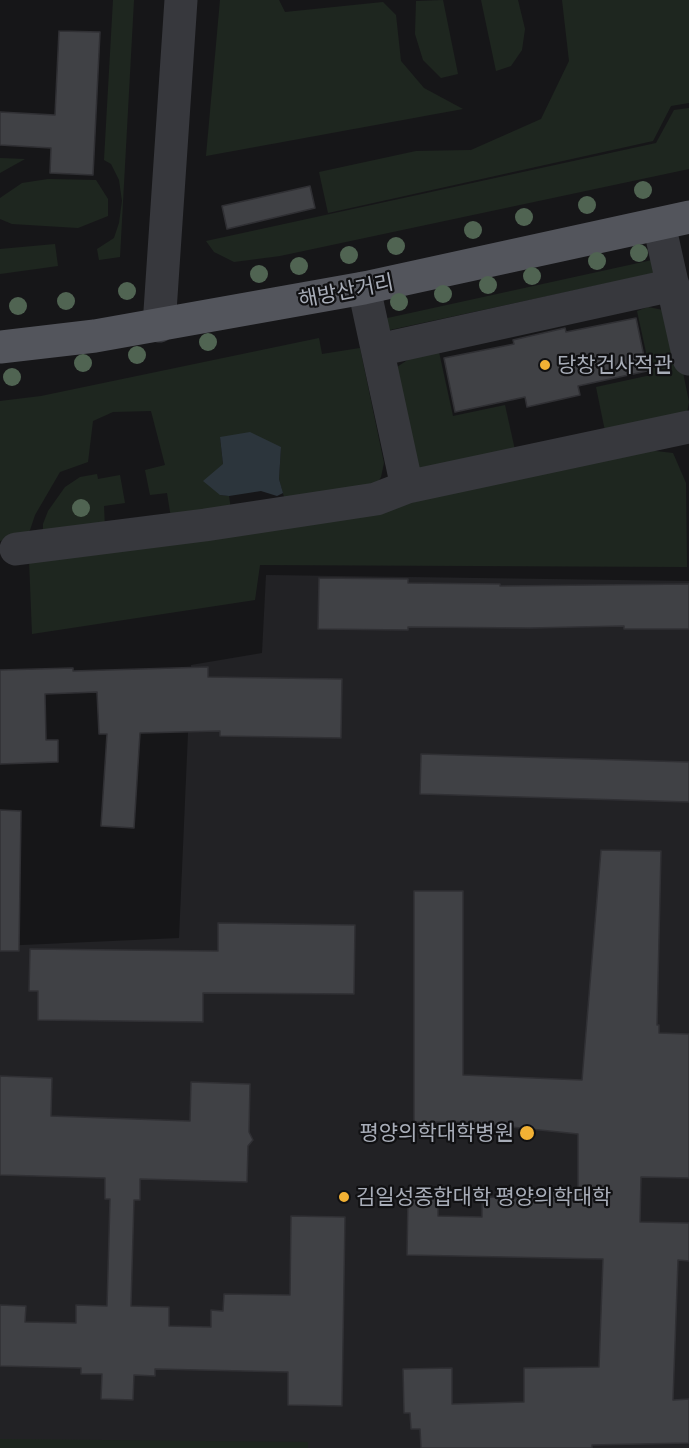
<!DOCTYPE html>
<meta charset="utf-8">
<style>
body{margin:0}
canvas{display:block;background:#161618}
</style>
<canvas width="689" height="1448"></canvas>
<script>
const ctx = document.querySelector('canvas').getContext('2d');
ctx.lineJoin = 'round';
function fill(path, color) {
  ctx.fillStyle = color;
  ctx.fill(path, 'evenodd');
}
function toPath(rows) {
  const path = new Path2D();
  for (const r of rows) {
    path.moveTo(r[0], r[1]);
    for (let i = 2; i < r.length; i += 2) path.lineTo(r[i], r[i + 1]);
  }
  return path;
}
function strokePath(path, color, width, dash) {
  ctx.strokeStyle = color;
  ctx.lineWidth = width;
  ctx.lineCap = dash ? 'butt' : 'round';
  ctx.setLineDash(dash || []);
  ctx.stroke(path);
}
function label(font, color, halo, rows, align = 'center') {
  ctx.font = font + ' Barlow,"Noto Sans KR",sans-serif';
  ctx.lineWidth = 4.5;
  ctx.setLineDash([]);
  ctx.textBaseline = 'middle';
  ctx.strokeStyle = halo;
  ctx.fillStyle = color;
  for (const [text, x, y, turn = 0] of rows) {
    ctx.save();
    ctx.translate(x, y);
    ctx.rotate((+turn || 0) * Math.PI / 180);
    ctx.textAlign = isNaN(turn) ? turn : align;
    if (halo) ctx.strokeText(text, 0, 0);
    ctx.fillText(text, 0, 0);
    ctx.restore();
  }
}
fill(toPath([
 [266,575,689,581,689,1448,0,1448,0,946,179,938,191,665,262,653]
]), '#222225');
fill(toPath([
 [113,0,134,0,120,257,99,260,97,249,114,238,119,223,122,201,119,180,111,164,104,160],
 [220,0,279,0,285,12,383,2,396,15,401,61,424,88,463,109,206,156],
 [443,0,458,74,441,78,423,60,415,34,416,1],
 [481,0,518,0,525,29,522,50,511,66,496,71],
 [562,0,689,0,689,103,671,106,653,141,328,213,319,172,416,151,471,150,541,119,569,61],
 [689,108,689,169,280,256,234,262,214,252,206,241,656,143,674,110],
 [0,158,25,159,0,173],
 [48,179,96,180,108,199,108,216,78,228,12,224,0,219,0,198,22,183],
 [55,244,58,266,0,274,0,249],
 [652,260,655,273,385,331,383,319],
 [648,307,663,310,673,323,689,402,687,413,605,431,596,387,651,375,637,311],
 [319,338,322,354,360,348,384,463,381,477,376,486,287,508,279,479,281,447,220,437,223,464,220,495,229,496,232,516,171,518,167,493,150,495,145,470,165,465,151,411,113,412,93,421,88,462,60,472,35,515,30,530,25,535,15,539,0,541,0,401,41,396],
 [439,352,453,416,505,405,515,450,416,472,397,367,409,359],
 [647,450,673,453,686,483,687,567,260,565,255,600,32,634,29,559],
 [97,474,98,479,120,475,125,503,104,506,105,529,43,534,43,524,48,511,65,487,80,477],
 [0,1439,308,1442,308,1448,0,1448]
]), '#1e261f');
fill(toPath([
 [250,432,281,447,279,479,283,493,277,496,261,491,229,496,220,495,203,481,223,464,220,437]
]), '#2c353c');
const building = toPath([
 [59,31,100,32,93,175,50,173,51,148,0,145,0,112,55,115,59,31],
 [310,186,315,208,227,229,222,206,310,186],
 [636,318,647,371,578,386,580,395,527,407,525,397,455,412,444,358,514,344,513,340,565,328,566,332,636,318],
 [319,578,408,579,408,583,500,584,500,586,689,584,689,629,624,629,624,626,530,628,408,627,408,630,318,629,319,578],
 [208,667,208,677,342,679,341,738,220,736,220,731,140,733,134,828,101,826,107,734,99,734,97,692,45,694,46,740,58,740,58,762,0,764,0,670,73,668,73,671,208,667],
 [421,754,689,762,689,802,420,794,421,754],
 [0,810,21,811,19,951,0,951,0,810],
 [601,850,661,851,657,1025,659,1025,659,1033,689,1034,689,1178,641,1177,640,1222,689,1223,689,1261,678,1260,673,1400,689,1399,689,1443,592,1445,592,1448,421,1448,420,1429,411,1429,410,1413,404,1413,403,1369,452,1368,452,1404,524,1402,524,1368,599,1367,603,1259,407,1255,408,1196,438,1196,438,1216,482,1217,482,1197,526,1198,526,1189,578,1191,578,1134,463,1122,414,1122,414,891,463,891,463,1075,582,1080,601,850],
 [218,923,355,925,354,994,203,993,203,1022,38,1020,38,991,29,991,30,949,218,951,218,923],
 [0,1076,52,1078,51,1116,190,1121,191,1082,250,1084,249,1132,253,1140,248,1146,247,1182,140,1179,140,1200,134,1200,131,1306,169,1307,169,1326,211,1327,211,1310,223,1311,224,1294,290,1295,291,1216,345,1217,342,1406,288,1405,288,1372,155,1369,155,1376,134,1375,133,1400,101,1399,102,1374,81,1374,81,1368,0,1366,0,1305,26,1306,25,1322,76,1323,76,1305,107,1306,110,1199,105,1199,105,1178,0,1175,0,1076]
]);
fill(building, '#404145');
strokePath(building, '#303034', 1.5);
strokePath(toPath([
 [659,224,689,359],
 [364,288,407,487],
 [159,326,181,0],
 [378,350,673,285],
 [16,549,205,525,376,499,407,487,689,427]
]), '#37383d', 33);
strokePath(toPath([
 [0,347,95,336,364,288,689,217]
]), '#53555c', 33);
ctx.fillStyle = '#506452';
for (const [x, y] of [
 [643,190],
 [587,205],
 [524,217],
 [473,230],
 [396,246],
 [639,253],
 [349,255],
 [597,261],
 [299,266],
 [259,274],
 [532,276],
 [488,285],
 [127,291],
 [443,294],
 [66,301],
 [399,302],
 [18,306],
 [208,342],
 [137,355],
 [83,363],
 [12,377],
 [81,508]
]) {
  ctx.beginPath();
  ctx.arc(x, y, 9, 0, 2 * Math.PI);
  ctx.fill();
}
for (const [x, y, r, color] of [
 [545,365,6,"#f2b134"],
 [527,1133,8,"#f2b134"],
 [344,1197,6,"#f2b134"]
]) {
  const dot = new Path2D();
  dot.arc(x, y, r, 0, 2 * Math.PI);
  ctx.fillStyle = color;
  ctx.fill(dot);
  strokePath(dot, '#111113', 2);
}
label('21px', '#a8adb8', '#111113', [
 ["해방산거리",346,291,-11]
]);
label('21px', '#a8adb8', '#111113', [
 ["당창건사적관",557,365],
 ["평양의학대학병원",514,1133,"right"],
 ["김일성종합대학 평양의학대학",356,1197]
], 'left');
</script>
